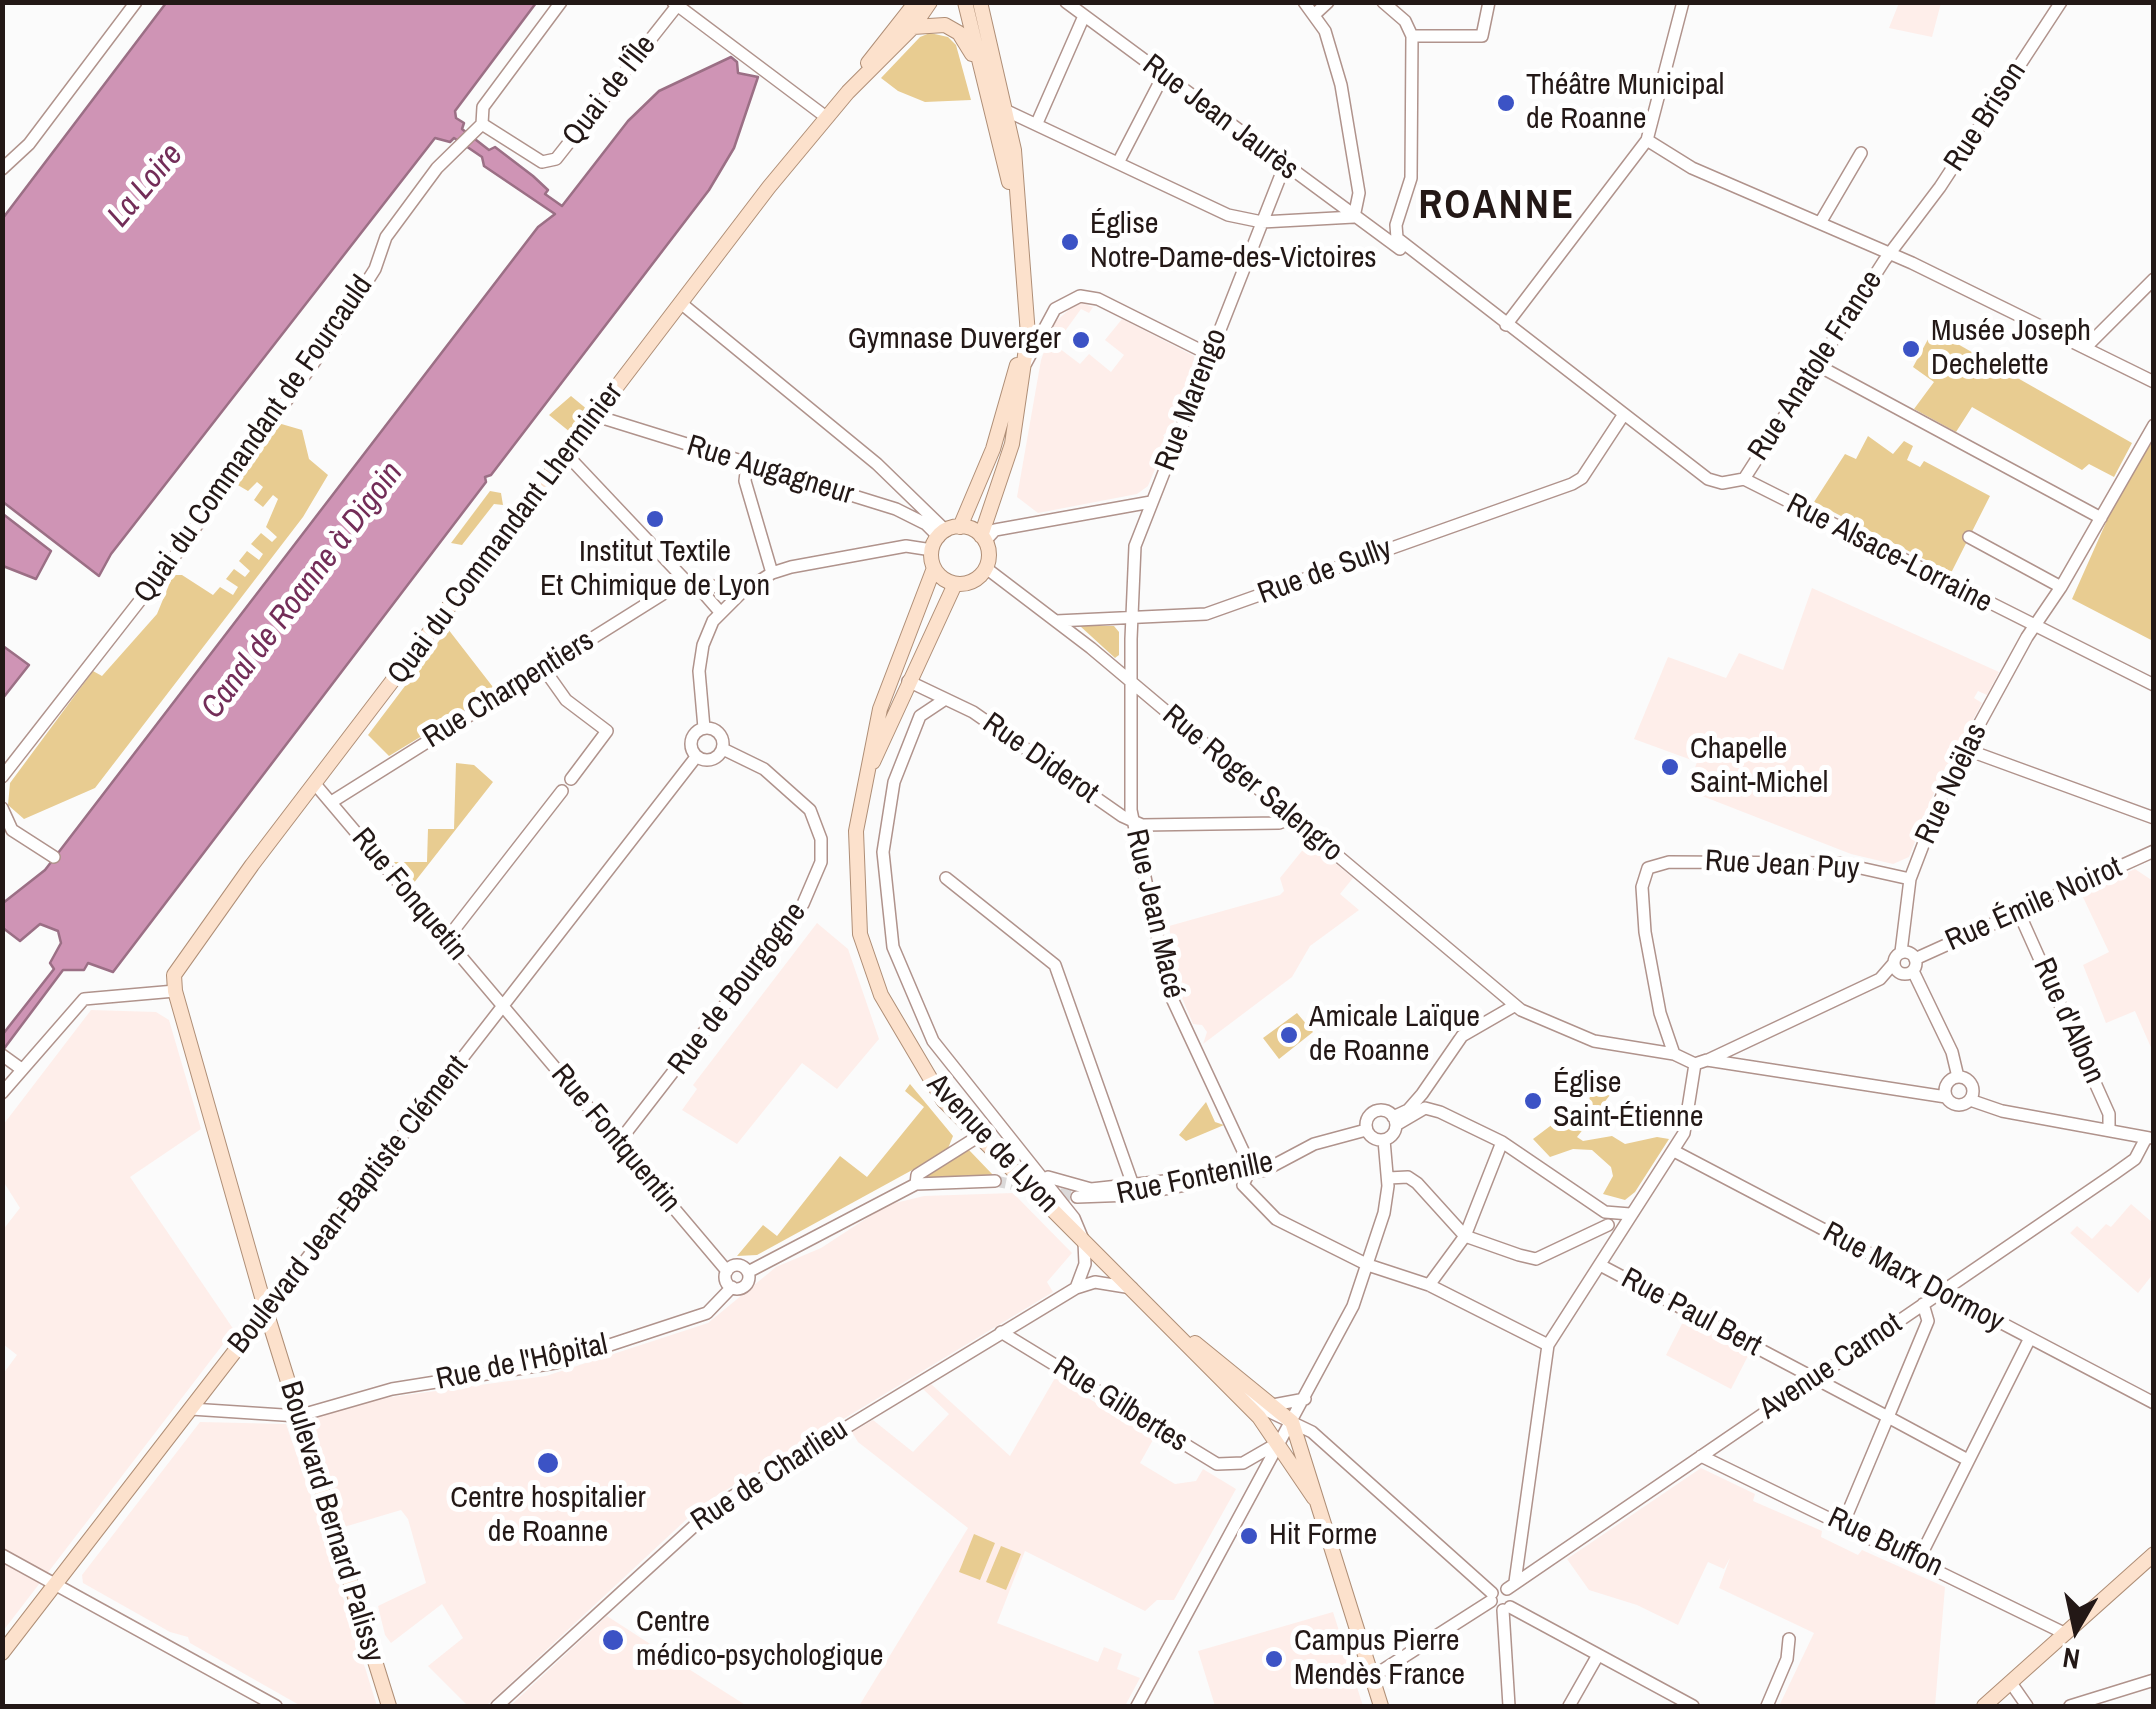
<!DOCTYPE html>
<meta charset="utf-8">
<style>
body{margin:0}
#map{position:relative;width:2156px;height:1709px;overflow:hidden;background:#fbfbfb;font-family:"Archivo Narrow",sans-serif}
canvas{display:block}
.frame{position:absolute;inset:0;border:5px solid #231816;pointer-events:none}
.north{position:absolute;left:2026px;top:1579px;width:100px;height:100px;-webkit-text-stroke:8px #fff;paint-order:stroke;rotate:189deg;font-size:28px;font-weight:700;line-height:40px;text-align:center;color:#231816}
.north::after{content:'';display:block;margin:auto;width:35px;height:45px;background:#231816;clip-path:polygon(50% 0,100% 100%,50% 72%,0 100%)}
</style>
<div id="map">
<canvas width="2156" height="1709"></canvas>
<div class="frame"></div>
<div class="north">N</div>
</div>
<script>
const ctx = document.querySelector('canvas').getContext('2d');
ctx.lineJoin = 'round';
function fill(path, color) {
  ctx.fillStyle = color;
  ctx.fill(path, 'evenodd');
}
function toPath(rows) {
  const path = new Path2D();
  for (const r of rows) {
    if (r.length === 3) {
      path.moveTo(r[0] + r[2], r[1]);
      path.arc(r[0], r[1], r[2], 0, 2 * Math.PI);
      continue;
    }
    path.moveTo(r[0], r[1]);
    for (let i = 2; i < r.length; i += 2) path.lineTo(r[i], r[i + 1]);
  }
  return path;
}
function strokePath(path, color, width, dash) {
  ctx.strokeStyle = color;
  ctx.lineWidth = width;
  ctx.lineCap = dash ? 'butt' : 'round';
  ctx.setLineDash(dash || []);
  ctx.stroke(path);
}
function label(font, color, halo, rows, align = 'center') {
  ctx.font = font + ' "Archivo Narrow",sans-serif';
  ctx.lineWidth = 10;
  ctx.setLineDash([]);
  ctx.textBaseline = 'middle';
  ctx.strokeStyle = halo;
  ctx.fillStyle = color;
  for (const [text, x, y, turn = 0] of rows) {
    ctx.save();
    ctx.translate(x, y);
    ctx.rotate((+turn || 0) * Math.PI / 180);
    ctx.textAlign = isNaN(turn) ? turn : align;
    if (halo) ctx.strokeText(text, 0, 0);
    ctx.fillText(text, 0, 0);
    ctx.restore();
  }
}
fill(toPath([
 [1899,3,1941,3,1932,37,1889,28],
 [1078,302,1093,307,1089,313,1081,309,1055,345,1080,364,1089,354,1111,372,1124,355,1105,340,1122,319,1194,356,1197,362,1173,424,1163,436,1168,438,1148,486,1137,494,1038,513,1017,497,1041,360,1055,322],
 [1812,588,1999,672,1987,695,1978,691,1974,698,1982,703,1936,788,1909,857,1893,864,1851,854,1697,794,1701,784,1691,779,1697,762,1634,739,1668,657,1726,678,1739,653,1783,670],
 [1309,842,1353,878,1340,894,1359,910,1310,946,1292,977,1203,1044,1207,1032,1202,1025,1193,1024,1180,993,1169,926,1280,895,1284,891,1280,878],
 [2135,869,2153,881,2153,1052,2135,1011,2106,1023,2083,965,2109,952,2081,893],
 [817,923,848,949,879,1039,837,1089,802,1063,737,1144,682,1110,697,1089,693,1085],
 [91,1010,156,1012,169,1020,201,1129,130,1177,234,1330,3,1631,3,1374,17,1355,3,1344,2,1231,20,1208,3,1181,3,1125],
 [1013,1193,1072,1253,1047,1282,1053,1292,703,1504,486,1706,468,1706,428,1666,463,1638,442,1604,391,1643,385,1635,378,1606,426,1583,408,1519,401,1510,344,1527,341,1517,320,1524,377,1706,301,1706,190,1643,188,1637,170,1632,83,1583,82,1575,200,1422,286,1424,314,1505,335,1498,312,1423,316,1416,384,1398,546,1376,708,1323,776,1267,821,1248,887,1205,924,1196],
 [2131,1204,2153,1223,2153,1274,2138,1293,2070,1233,2077,1226,2092,1239,2106,1224,2111,1227],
 [1685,1318,1750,1352,1731,1389,1666,1355],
 [1055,1378,1154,1438,1140,1463,1175,1484,1196,1481,1203,1469,1236,1489,1174,1600,1157,1600,1145,1611,1025,1551,997,1623,1098,1662,1104,1647,1122,1654,1117,1669,1140,1678,1125,1706,859,1706,968,1528,858,1442,852,1432,873,1420,913,1452,949,1414,923,1389,931,1384,1010,1456],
 [1701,1468,1755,1494,1753,1501,1822,1531,1821,1537,1858,1555,1862,1550,1945,1587,1935,1706,1779,1706,1814,1633,1719,1588,1730,1558,1724,1569,1708,1562,1678,1625,1637,1605,1589,1590,1567,1559],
 [1333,1612,1363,1706,1215,1706,1198,1651],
 [607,1616,695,1673,747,1706,510,1706]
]), '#feeeea');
fill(toPath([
 [930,33,948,37,956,45,971,100,925,102,898,91,881,78,920,37],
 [1933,330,2132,443,2114,477,2089,464,2082,470,1972,407,1956,432,1914,409,1934,382,1913,367],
 [571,396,588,410,570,432,549,415],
 [278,423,302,430,309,459,328,475,303,517,95,788,24,819,8,805,10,783,93,671,102,676,157,614,173,575,182,575,213,595,220,587,233,595,238,587,226,579,234,569,245,577,250,571,239,561,247,551,259,560,263,554,251,544,261,533,272,542,277,537,266,527,278,499,273,495,263,507,254,500,263,487,257,482,248,491,236,484],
 [1868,436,1893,454,1904,441,1913,446,1907,460,1920,467,1924,461,1990,496,1951,573,1814,502,1845,454,1856,459],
 [2149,444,2154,447,2153,641,2072,599,2108,518],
 [490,491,501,493,503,505,494,504,462,545,451,543],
 [1080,626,1114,626,1119,632,1119,655,1115,658],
 [448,629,496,691,389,756,368,735],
 [456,763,474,765,493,782,413,884,394,862,427,862,428,829,454,829],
 [1297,1013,1313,1032,1279,1059,1263,1038],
 [910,1084,953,1136,947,1151,757,1255,737,1256,763,1225,777,1236,840,1156,867,1177,924,1107,905,1091],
 [1602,1089,1610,1095,1577,1137,1583,1141,1612,1136,1625,1144,1657,1137,1669,1139,1635,1192,1625,1200,1603,1194,1613,1176,1611,1167,1592,1150,1573,1149,1550,1157,1533,1139,1574,1108,1587,1111,1591,1091],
 [1206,1102,1215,1122,1224,1125,1186,1141,1179,1135],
 [969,1150,993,1175,920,1178],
 [974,1534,995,1543,980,1580,959,1572],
 [1001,1546,1021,1554,1006,1590,986,1582]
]), '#e8cc91');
const water = toPath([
 [166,3,536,3,455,111,456,118,464,123,462,129,489,150,495,147,533,176,548,190,545,194,562,206,628,121,659,91,731,57,737,62,738,73,758,77,734,148,709,190,491,475,485,477,486,482,113,972,88,963,84,970,63,970,3,1050,3,1034,54,969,50,963,61,943,58,931,40,924,20,941,3,928,3,903,45,870,538,227,555,214,484,166,482,157,454,138,450,142,435,138,111,554,99,576,3,502,3,218,166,3],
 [3,514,51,551,36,579,3,566,3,514],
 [3,646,29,665,3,698,3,646]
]);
fill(water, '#cf94b5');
strokePath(water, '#9b6f85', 2.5);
strokePath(toPath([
 [995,1181,1077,1197]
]), '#dbd9d9', 11, [11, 5.5]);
const minor = toPath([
 [673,2,826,117],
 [1066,2,1400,249],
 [1304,2,1325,31,1341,85,1359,193,1354,217],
 [1383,2,1405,21,1412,36],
 [1314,15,1328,2],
 [1412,36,1411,178,1396,225,1397,238,1708,479,1722,483,1744,479],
 [1412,36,1482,36,1489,2],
 [1007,111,1228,215,1262,222,1354,217],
 [1037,123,1084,16],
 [482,124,542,162,556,159,680,2],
 [482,124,483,107,561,2],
 [1647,140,1692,168,1912,263,2154,382],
 [1119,161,1163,76],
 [2,169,29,144,136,2],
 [1820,223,1861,153],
 [682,304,877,464,946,531],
 [1506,325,1647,140,1683,2],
 [2086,347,2154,279],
 [1026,363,1055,309,1080,296,1098,299,1210,355],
 [1817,365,2101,518],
 [598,413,606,419,896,509,926,524,939,537],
 [566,454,685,580],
 [747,464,745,481,772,573],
 [1744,479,1884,261,1940,187,2061,2],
 [1744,479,2154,685],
 [1969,537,2061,587],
 [985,541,995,530,1151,502],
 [986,568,1091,648,1521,1010,1594,1041,1674,1054,1695,1064],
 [720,612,693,581,741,593],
 [1056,621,1206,614,1572,484,1582,478,1624,414],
 [544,669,566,700,607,731,571,779],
 [908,681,973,712,1122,816,1142,825,1279,823,1292,818],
 [944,700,920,716,894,782,883,852,893,947,933,1041,1074,1218,1084,1242,1085,1264,1076,1288],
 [707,744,16],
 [704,728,699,671,703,645,713,621,741,593,772,573,791,567,906,546,932,550],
 [1965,749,2154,818],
 [2,777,177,553,328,343,375,269,386,237,437,168,482,124],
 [315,784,727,1271],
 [333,801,685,580],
 [2,808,12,830,54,857],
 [946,878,1055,965,1133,1185],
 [2019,913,2109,1114,2109,1130],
 [446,940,562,791],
 [1905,963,11],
 [1901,952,1910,879,1946,785,2027,637,2061,587,2154,425],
 [1915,959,2154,851],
 [1913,971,1952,1052,1958,1077],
 [1674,1054,1660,1013,1645,932,1642,887,1648,868,1669,862,1838,863,1910,879],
 [2,1055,20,1068],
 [1708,1060,1880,979,1893,964],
 [1695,1064,1707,1060,1946,1097],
 [1959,1091,14],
 [2,1093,84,999,175,991],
 [1970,1100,2002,1111,2149,1138],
 [1381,1125,15],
 [1393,1117,1408,1110,1422,1094,1462,1036,1514,1006],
 [1396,1125,1425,1108,1440,1112,1502,1142,1605,1212,1630,1214],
 [618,1143,803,904,821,862,821,839,810,810,764,769,723,749],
 [1674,1151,2154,1403],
 [1248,1174,1245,1155,1169,992,1131,810,1131,639,1135,546,1284,167],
 [1248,1174,1243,1185,1276,1219,1368,1265,1429,1285,1548,1345],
 [1048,1177,1091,1189,1192,1178],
 [1388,1178,1408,1177,1417,1183,1465,1236,1519,1255,1536,1259,1608,1225],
 [916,1184,917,1175,979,1136],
 [1077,1197,1132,1195,1265,1170,1314,1144,1366,1130],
 [1600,1265,1888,1417,1928,1321,1923,1304],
 [737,1277,12],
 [748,1272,916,1184,995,1181],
 [1429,1285,1465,1236,1502,1142],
 [266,1311,696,757],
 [1001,1332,1217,1464,1243,1463,1276,1444],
 [1233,1383,1266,1410,1312,1432,1492,1593],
 [1273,1405,1305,1399],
 [191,1409,298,1416,392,1389,555,1363,707,1313,732,1287],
 [1701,1456,2066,1634],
 [1843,1524,1888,1417,1966,1459],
 [2,1555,276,1706],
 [1919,1559,2029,1340],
 [1515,1582,1548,1345,1684,1133,1695,1064],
 [1507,1589,2114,1174,2135,1159,2146,1138],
 [1510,1607,1693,1706],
 [1503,1610,1509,1706],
 [1372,1677,1491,1601],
 [2011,1683,2027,1706],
 [497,1706,715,1507,1076,1288,1095,1282,1132,1288],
 [1137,1706,1353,1306,1384,1213,1388,1186,1384,1140],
 [1569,1706,1598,1655],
 [1767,1706,1787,1659,1789,1639],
 [2070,1706,2154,1680]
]);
const major = toPath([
 [965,2,1009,182],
 [980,2,1014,150,1028,335,1012,444,981,536],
 [913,27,945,25,959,33,972,54],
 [868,63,916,2],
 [960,555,29],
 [960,527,993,449,1017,365],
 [934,568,880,709,856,831,860,934,881,995,943,1100,1259,1417,1314,1498],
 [873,762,955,584],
 [1195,1343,1292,1422,1381,1706],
 [2,1653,266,1311],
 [389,1706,266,1311,175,991,174,975,252,865,769,187,848,92,913,27,930,2],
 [1984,1706,2154,1554]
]);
strokePath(minor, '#b0938c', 14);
strokePath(major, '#af8e76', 16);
strokePath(minor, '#fff', 11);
strokePath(major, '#fce1cc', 14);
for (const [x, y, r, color] of [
 [1506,103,10,"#3c53c5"],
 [1070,242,10,"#3c53c5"],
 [1081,340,10,"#3c53c5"],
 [1911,349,10,"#3c53c5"],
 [655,519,10,"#3c53c5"],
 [1670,767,10,"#3c53c5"],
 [1289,1035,10,"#3c53c5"],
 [1533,1101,10,"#3c53c5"],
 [548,1463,12,"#3c53c5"],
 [1249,1536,10,"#3c53c5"],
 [613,1640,12,"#3c53c5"],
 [1274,1659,10,"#3c53c5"]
]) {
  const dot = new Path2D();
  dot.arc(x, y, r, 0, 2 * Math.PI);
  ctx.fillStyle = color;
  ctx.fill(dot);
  strokePath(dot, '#fff', 4);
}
label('30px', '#231816', '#fff', [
 ["Théâtre Municipal",1526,86],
 ["de Roanne",1526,120],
 ["Église",1090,225],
 ["Notre-Dame-des-Victoires",1090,259],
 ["Musée Joseph",1931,332],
 ["Dechelette",1931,366],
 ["Gymnase Duverger",1061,340,"right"],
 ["Institut Textile",655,553,"center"],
 ["Et Chimique de Lyon",655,587,"center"],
 ["Chapelle",1690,750],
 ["Saint-Michel",1690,784],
 ["Amicale Laïque",1309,1018],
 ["de Roanne",1309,1052],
 ["Église",1553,1084],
 ["Saint-Étienne",1553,1118],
 ["Centre hospitalier",548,1499,"center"],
 ["de Roanne",548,1533,"center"],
 ["Hit Forme",1269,1536],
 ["Centre",636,1623],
 ["médico-psychologique",636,1657],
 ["Campus Pierre",1294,1642],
 ["Mendès France",1294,1676]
], 'left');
label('30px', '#231816', '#fff', [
 ["Quai de l'Île",610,91,-52],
 ["Rue Brison",1986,117,-57],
 ["Rue Jean Jaurès",1220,118,37],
 ["Rue Anatole France",1816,366,-57],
 ["Rue Marengo",1192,400,-69],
 ["Quai du Commandant de Fourcauld",254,440,-55],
 ["Rue Augagneur",770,471,17],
 ["Quai du Commandant Lherminier",506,534,-53],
 ["Rue Alsace-Lorraine",1889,554,27],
 ["Rue de Sully",1325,572,-20],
 ["Rue Charpentiers",509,690,-32],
 ["Rue Diderot",1040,759,35],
 ["Rue Roger Salengro",1252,784,40],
 ["Rue Noëlas",1952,784,-65],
 ["Rue Jean Puy",1782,866,3],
 ["Rue Fonquetin",409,895,50],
 ["Rue Émile Noirot",2034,905,-24],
 ["Rue Jean Macé",1154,914,77],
 ["Rue de Bourgogne",738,989,-53],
 ["Rue d'Albon",2068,1021,66],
 ["Rue Fontquentin",615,1139,50],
 ["Avenue de Lyon",992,1144,47],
 ["Rue Fontenille",1195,1179,-12],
 ["Boulevard Jean-Baptiste Clément",349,1205,-52],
 ["Rue Marx Dormoy",1913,1278,28],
 ["Rue Paul Bert",1691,1313,28],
 ["Rue de l'Hôpital",522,1363,-12],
 ["Avenue Carnot",1831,1367,-34],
 ["Rue Gilbertes",1120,1405,32],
 ["Rue de Charlieu",770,1476,-33],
 ["Boulevard Bernard Palissy",331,1522,73],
 ["Rue Buffon",1885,1543,25]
]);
label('italic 32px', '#732d58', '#fff', [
 ["La Loire",146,186,-50],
 ["Canal de Roanne à Digoin",303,591,-53]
]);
ctx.letterSpacing = '2.5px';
label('bold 40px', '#231816', '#fff', [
 ["ROANNE",1497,207]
]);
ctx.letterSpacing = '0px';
</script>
